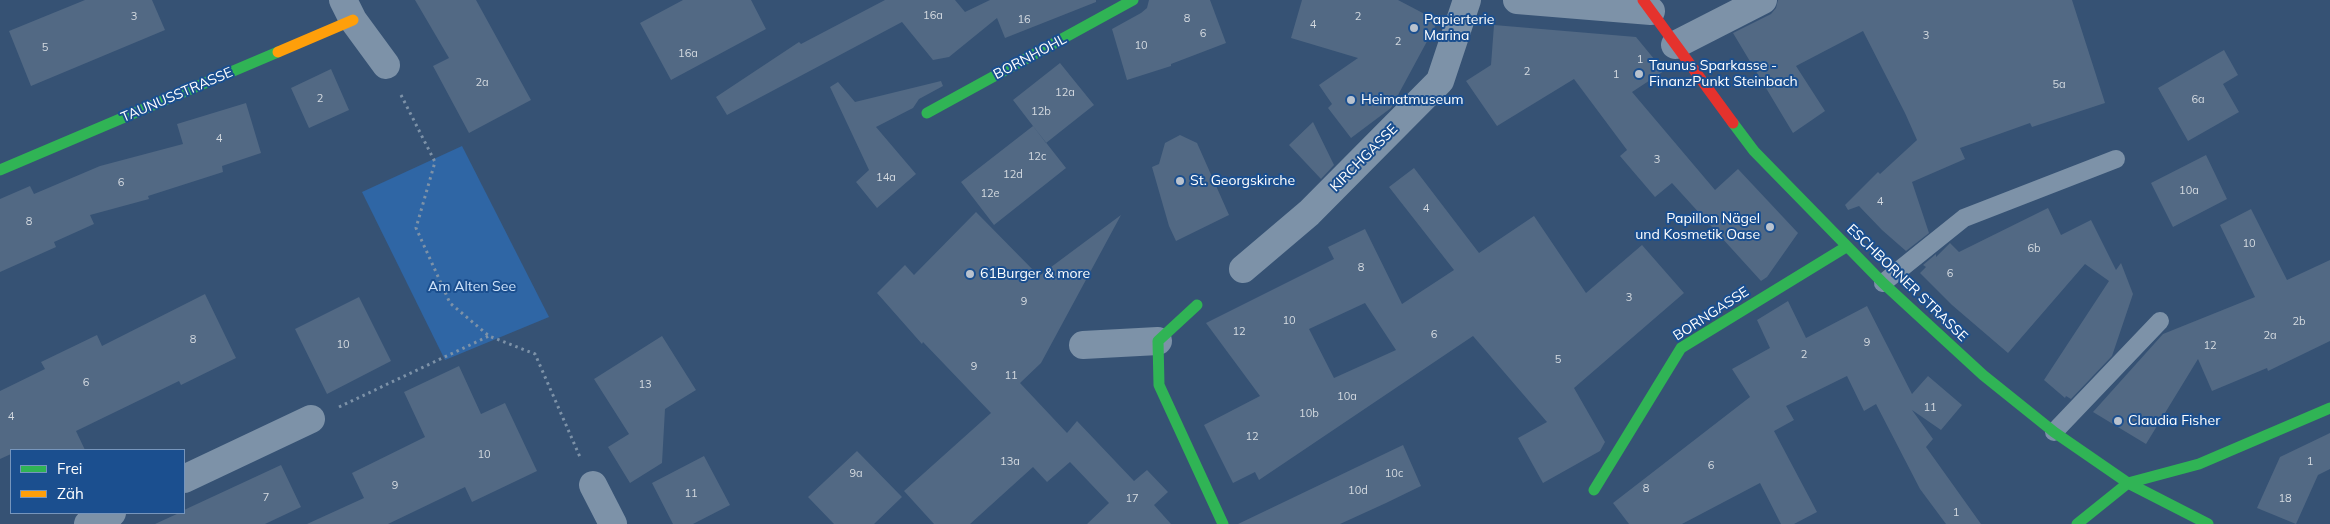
<!DOCTYPE html>
<meta charset="utf-8">
<style>
body{margin:0}
#map{position:relative;width:2330px;height:524px;overflow:hidden;background:#365274;font-family:Mulish,sans-serif}
canvas{display:block}
.legend{position:absolute;left:10px;top:449px;width:175px;height:65px;box-sizing:border-box;background:#1b4f8f;border:1px solid #7695bc;margin:0;padding:6px 9px;list-style:none;font-size:15px;color:#fff}
.legend li{display:flex;align-items:center;gap:10px;height:25px}
.legend b{width:25px;border:1px solid #7695bc}
</style>
<div id="map">
<canvas width="2330" height="524"></canvas>
<ul class="legend">
<li><b style="height:6px;background:#30b455"></b>Frei</li>
<li><b style="height:6px;background:#ff9f0a"></b>Zäh</li>
</ul>
</div>
<script>
const ctx = document.querySelector('canvas').getContext('2d');
ctx.lineJoin = 'round';
function fill(path, color) {
  ctx.fillStyle = color;
  ctx.fill(path, 'evenodd');
}
function toPath(rows) {
  const path = new Path2D();
  for (const r of rows) {
    path.moveTo(r[0], r[1]);
    for (let i = 2; i < r.length; i += 2) path.lineTo(r[i], r[i + 1]);
  }
  return path;
}
function strokePath(path, color, width, dash) {
  ctx.strokeStyle = color;
  ctx.lineWidth = width;
  ctx.lineCap = dash ? 'butt' : 'round';
  ctx.setLineDash(dash || []);
  ctx.stroke(path);
}
function label(font, color, halo, rows, align = 'center') {
  ctx.font = font + ' Mulish,sans-serif';
  ctx.lineWidth = 4;
  ctx.setLineDash([]);
  ctx.textBaseline = 'middle';
  ctx.strokeStyle = halo;
  ctx.fillStyle = color;
  for (const [text, x, y, turn = 0] of rows) {
    ctx.save();
    ctx.translate(x, y);
    ctx.rotate((+turn || 0) * Math.PI / 180);
    ctx.textAlign = isNaN(turn) ? turn : align;
    if (halo) ctx.strokeText(text, 0, 0);
    ctx.fillText(text, 0, 0);
    ctx.restore();
  }
}
fill(toPath([
 [462,146,549,317,445,360,362,192]
]), '#2f66a5');
fill(toPath([
 [85,0,152,0,165,30,31,86,9,31],
 [415,0,476,0,531,100,469,133,433,66,449,58],
 [683,0,751,0,766,29,671,80,640,23],
 [885,0,955,0,965,12,990,0,1096,0,1096,2,1005,38,997,18,949,57,933,60,902,22,727,115,716,97,799,42,801,44],
 [1149,0,1210,0,1226,43,1171,64,1171,66,1127,80,1112,29,1141,13,1147,8],
 [1302,0,1398,0,1438,21,1391,108,1351,138,1328,108,1332,104,1319,85,1358,58,1291,38],
 [1778,0,2072,0,2105,103,2032,127,2030,123,1960,148,1965,159,1912,182,1929,233,1906,251,1882,230,1859,206,1848,210,1845,205,1878,172,1880,174,1917,140,1905,113,1863,31,1796,66,1825,111,1793,133,1733,33,1771,14,1776,8],
 [1494,25,1636,37,1664,71,1632,92,1715,190,1738,169,1798,233,1767,277,1761,281,1672,183,1655,197,1620,156,1627,150,1574,79,1497,126,1466,81,1491,65],
 [2224,50,2238,75,2223,84,2239,112,2188,141,2158,88],
 [1060,63,1094,105,1046,143,1013,100],
 [331,69,349,110,309,128,291,88],
 [941,81,943,86,919,99,913,108,876,127,916,174,877,208,856,182,869,170,830,87,838,82,855,102],
 [246,103,261,153,222,166,223,172,148,196,149,199,90,215,94,224,54,242,56,247,0,272,0,199,30,186,34,194,100,166,183,144,177,124],
 [1313,122,1334,165,1321,179,1289,145],
 [1033,126,1066,168,994,225,961,182],
 [1180,135,1197,143,1229,215,1176,241,1169,226,1152,167,1159,164,1165,143],
 [2206,155,2227,199,2173,227,2151,183],
 [1414,168,1479,253,1534,216,1586,293,1642,245,1684,293,1574,388,1605,442,1600,451,1543,483,1518,438,1547,422,1473,336,1259,480,1255,472,1233,483,1204,425,1260,396,1206,323,1334,259,1328,247,1365,229,1402,304,1454,270,1389,187],
 [1365,303,1396,350,1334,378,1309,329],
 [2048,208,2061,235,2091,220,2116,270,2121,263,2133,294,2112,356,2071,399,2066,396,2065,398,2044,380,2109,281,2085,264,2008,353,1952,305,1920,273,1926,267,1923,265,1936,254,1936,257,1950,243,1959,252],
 [2251,209,2287,280,2330,260,2330,341,2268,371,2267,368,2212,391,2198,359,2146,444,2093,412,2163,334,2255,297,2220,225],
 [976,212,1039,276,1121,215,1041,363,1020,383,1067,433,1077,421,1134,481,1147,470,1168,492,1154,505,1171,524,1087,524,1109,503,1070,462,1047,482,1033,467,970,524,934,524,904,491,991,413,923,342,922,344,877,293,905,265,914,275],
 [205,294,236,358,181,385,179,381,76,431,85,450,11,450,11,454,0,459,0,391,45,369,41,362,97,335,102,346],
 [359,297,391,361,327,394,295,329],
 [1788,301,1806,338,1867,306,1912,394,1928,376,1962,405,1941,430,1912,410,1933,439,1926,447,1981,524,1946,524,1920,489,1876,404,1864,411,1847,376,1786,406,1794,420,1774,431,1817,512,1794,524,1781,524,1760,483,1682,524,1629,524,1613,503,1750,397,1732,369,1770,348,1757,320],
 [662,336,696,390,665,409,662,463,630,483,608,447,629,434,594,379],
 [459,366,481,414,505,403,537,471,472,502,465,487,388,524,307,524,364,498,352,473,425,437,404,392],
 [2330,433,2330,469,2318,475,2296,524,2257,508,2280,457],
 [1403,445,1421,486,1386,503,1340,524,1238,524],
 [857,451,902,497,874,524,834,524,808,497],
 [704,456,730,505,693,524,673,524,652,483],
 [281,465,301,507,265,524,155,524,179,513,184,513,184,510]
]), '#526984');
strokePath(toPath([
 [401,95,435,162,416,228,450,303,489,336,535,354,580,457],
 [339,407,489,336]
]), '#7d92a8', 3, [2.5, 4]);
strokePath(toPath([
 [1883,283,1964,218,2116,159],
 [2054,432,2160,321]
]), '#7d92a8', 18);
strokePath(toPath([
 [343,0,353,20,386,65],
 [1517,0,1651,11],
 [1675,45,1763,0],
 [1243,269,1309,213,1440,81,1467,0],
 [1083,345,1158,341],
 [184,479,311,419],
 [593,485,613,524],
 [88,524,112,513]
]), '#7d92a8', 28);
strokePath(toPath([
 [927,113,1133,0],
 [1733,123,1754,151,1883,283,1983,375,2054,432,2128,483,2208,524],
 [0,170,278,52],
 [1197,305,1158,341,1159,385,1223,524],
 [1594,490,1681,348,1846,247],
 [2077,524,2128,483,2199,464,2330,408]
]), '#30b455', 11);
strokePath(toPath([
 [278,52,353,20]
]), '#ff9f0a', 11);
strokePath(toPath([
 [1643,0,1733,123]
]), '#e5322d', 11);
for (const [x, y, r, color] of [
 [1414,28,5,"#b9c2ce"],
 [1639,74,5,"#b9c2ce"],
 [1351,100,5,"#b9c2ce"],
 [1180,181,5,"#b9c2ce"],
 [1770,227,5,"#b9c2ce"],
 [970,274,5,"#b9c2ce"],
 [2118,421,5,"#b9c2ce"]
]) {
  const dot = new Path2D();
  dot.arc(x, y, r, 0, 2 * Math.PI);
  ctx.fillStyle = color;
  ctx.fill(dot);
  strokePath(dot, '#1b4f8f', 2);
}
label('11px', '#d4dae0', null, [
 ["16a",933,16],
 ["3",134,17],
 ["2",1358,17],
 ["8",1187,19],
 ["16",1024,20],
 ["4",1313,25],
 ["6",1203,34],
 ["3",1926,36],
 ["2",1398,42],
 ["10",1141,46],
 ["5",45,48],
 ["16a",688,54],
 ["1",1640,60],
 ["2",1527,72],
 ["1",1616,75],
 ["2a",482,83],
 ["5a",2059,85],
 ["12a",1065,93],
 ["2",320,99],
 ["6a",2198,100],
 ["12b",1041,112],
 ["4",219,139],
 ["12c",1037,157],
 ["3",1657,160],
 ["12d",1013,175],
 ["14a",886,178],
 ["6",121,183],
 ["10a",2189,191],
 ["12e",990,194],
 ["4",1880,202],
 ["4",1426,209],
 ["8",29,222],
 ["10",2249,244],
 ["6b",2034,249],
 ["8",1361,268],
 ["6",1950,274],
 ["3",1629,298],
 ["9",1024,302],
 ["10",1289,321],
 ["2b",2299,322],
 ["12",1239,332],
 ["6",1434,335],
 ["2a",2270,336],
 ["8",193,340],
 ["9",1867,343],
 ["10",343,345],
 ["12",2210,346],
 ["2",1804,355],
 ["5",1558,360],
 ["9",974,367],
 ["11",1011,376],
 ["6",86,383],
 ["13",645,385],
 ["10a",1347,397],
 ["11",1930,408],
 ["10b",1309,414],
 ["4",11,417],
 ["12",1252,437],
 ["10",484,455],
 ["13a",1010,462],
 ["1",2310,462],
 ["6",1711,466],
 ["9a",856,474],
 ["10c",1394,474],
 ["9",395,486],
 ["8",1646,489],
 ["10d",1358,491],
 ["11",691,494],
 ["7",266,498],
 ["17",1132,499],
 ["18",2285,499],
 ["1",1956,513]
]);
label('14px', '#fff', '#1b4f8f', [
 ["Papierterie",1424,20],
 ["Marina",1424,36],
 ["Taunus Sparkasse -",1649,66],
 ["FinanzPunkt Steinbach",1649,82],
 ["Heimatmuseum",1361,100],
 ["St. Georgskirche",1190,181],
 ["Papillon Nägel",1760,219,"right"],
 ["und Kosmetik Oase",1760,235,"right"],
 ["61Burger & more",980,274],
 ["Claudia Fisher",2128,421]
], 'left');
label('14px', '#fff', '#1b4f8f', [
 ["BORNHOHL",1030,57,-28],
 ["TAUNUSSTRASSE",177,95,-23],
 ["KIRCHGASSE",1364,158,-45],
 ["ESCHBORNER STRASSE",1907,283,44],
 ["BORNGASSE",1711,314,-33]
]);
label('14px', '#cfe3fa', '#1b4f8f', [
 ["Am Alten See",472,287]
]);
</script>
